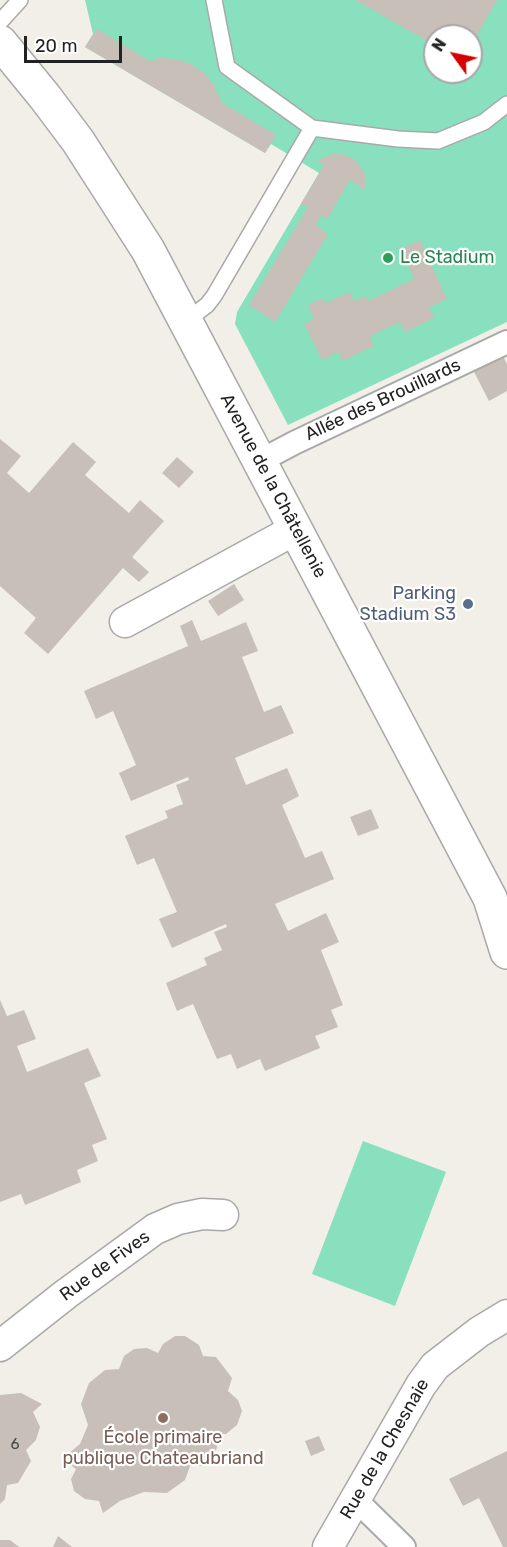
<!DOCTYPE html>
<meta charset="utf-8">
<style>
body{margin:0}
#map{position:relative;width:507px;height:1547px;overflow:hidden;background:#f2efe9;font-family:Rubik,sans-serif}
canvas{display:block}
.north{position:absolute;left:423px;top:24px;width:60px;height:60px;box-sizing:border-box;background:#fff;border:2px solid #a7a7a7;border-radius:50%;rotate:303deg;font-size:16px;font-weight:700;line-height:24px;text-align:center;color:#222}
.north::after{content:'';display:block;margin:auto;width:21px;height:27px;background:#d40000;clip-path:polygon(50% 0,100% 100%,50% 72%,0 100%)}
.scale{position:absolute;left:24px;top:36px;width:98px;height:27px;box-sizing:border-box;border:3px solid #222;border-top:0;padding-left:8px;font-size:18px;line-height:21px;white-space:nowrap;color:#222;-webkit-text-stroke:4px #fff;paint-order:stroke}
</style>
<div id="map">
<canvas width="507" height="1547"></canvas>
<div class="north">N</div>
<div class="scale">20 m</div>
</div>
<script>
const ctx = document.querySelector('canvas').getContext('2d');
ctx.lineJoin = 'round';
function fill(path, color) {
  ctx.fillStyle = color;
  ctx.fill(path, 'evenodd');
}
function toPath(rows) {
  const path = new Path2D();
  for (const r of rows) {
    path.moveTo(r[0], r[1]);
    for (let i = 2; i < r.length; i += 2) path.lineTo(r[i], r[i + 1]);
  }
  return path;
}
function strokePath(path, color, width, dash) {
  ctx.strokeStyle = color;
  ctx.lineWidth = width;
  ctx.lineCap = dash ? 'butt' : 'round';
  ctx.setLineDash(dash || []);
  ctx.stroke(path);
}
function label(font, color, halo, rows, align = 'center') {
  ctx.font = font + ' Rubik,sans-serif';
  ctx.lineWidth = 4.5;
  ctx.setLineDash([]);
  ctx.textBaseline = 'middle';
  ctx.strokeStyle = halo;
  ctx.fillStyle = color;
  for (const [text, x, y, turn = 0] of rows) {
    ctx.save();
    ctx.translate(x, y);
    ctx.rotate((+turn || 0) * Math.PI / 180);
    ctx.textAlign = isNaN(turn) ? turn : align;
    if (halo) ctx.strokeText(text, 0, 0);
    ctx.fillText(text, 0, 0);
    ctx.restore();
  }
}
fill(toPath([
 [85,0,507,0,507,322,288,425,235,324,237,312,319,173,271,144,265,153,85,47,93,34],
 [435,36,471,36,471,72,435,72],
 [363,1141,446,1172,395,1306,312,1274]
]), '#88e0be');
fill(toPath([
 [355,0,497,0,471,46,471,36,435,36,435,45],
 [97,29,150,61,160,58,176,59,189,63,203,72,214,85,222,103,276,135,265,153,85,47],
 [332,154,347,155,356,161,365,174,365,190,350,180,327,219,321,215,316,225,328,234,275,322,249,305,308,207,301,204,324,165,317,161],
 [420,240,447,299,429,307,434,318,405,332,400,322,370,336,374,346,343,361,338,352,322,360,304,324,314,319,308,305,322,298,325,303,350,292,354,301,366,296,368,301,414,279,401,249],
 [502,354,507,364,507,391,489,401,473,370],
 [0,439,21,456,7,473,29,493,73,442,96,462,85,475,129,513,140,500,164,521,132,557,149,572,139,582,123,568,48,654,24,633,36,618,0,586],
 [177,457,194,472,179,488,162,473],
 [234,584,244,600,218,616,208,601],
 [192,620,201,641,246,622,258,651,242,657,264,712,281,705,294,733,235,758,246,785,287,768,299,796,282,805,305,858,322,851,334,879,275,904,288,931,326,913,339,942,321,950,343,1005,331,1010,338,1027,315,1036,320,1048,265,1071,260,1059,237,1069,231,1054,217,1059,193,1004,177,1011,166,983,207,965,204,958,222,950,214,932,227,927,226,924,172,948,159,919,177,912,154,858,137,865,125,836,168,818,165,811,183,804,176,785,189,780,188,777,131,801,119,773,136,765,113,711,96,719,84,691,188,646,180,626],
 [371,809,379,828,358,836,350,817],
 [0,1000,7,1016,24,1010,36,1039,17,1046,27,1072,88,1048,101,1076,84,1083,107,1139,92,1145,98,1161,77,1170,81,1182,25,1205,21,1194,0,1202],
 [175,1336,185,1336,199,1345,203,1356,216,1357,232,1378,228,1391,238,1400,242,1411,237,1425,226,1434,214,1434,217,1447,214,1457,201,1466,190,1466,185,1480,167,1493,144,1492,120,1501,103,1513,99,1501,85,1499,74,1491,71,1479,76,1469,67,1462,68,1454,80,1444,88,1425,81,1404,89,1383,105,1370,119,1369,124,1356,134,1349,147,1348,158,1353,163,1344],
 [21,1393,42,1404,33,1412,40,1427,36,1440,26,1450,31,1461,18,1483,7,1485,5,1499,0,1504,0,1395],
 [319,1436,325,1450,311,1456,305,1441],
 [507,1451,507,1547,503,1547,479,1498,463,1506,449,1479],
 [58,1536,72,1547,53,1547],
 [0,1540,10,1540,19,1547,0,1547]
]), '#c7bfb8');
const service = toPath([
 [214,0,227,67,312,128,398,139,438,141,484,122,507,104],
 [0,22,20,0],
 [186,321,207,305,214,296,312,128]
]);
const pedestrian = toPath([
 [260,461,294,443,507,342],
 [355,1499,404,1547]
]);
const minor = toPath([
 [125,622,296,529],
 [0,1346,66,1294,155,1229,178,1219,202,1214,223,1215],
 [328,1547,421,1385,435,1366,479,1332,507,1315]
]);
const tertiary = toPath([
 [0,42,45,97,78,141,148,250,490,898,507,952]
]);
strokePath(service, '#a9a9a9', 18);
strokePath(pedestrian, '#a9a9a9', 26);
strokePath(minor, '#a9a9a9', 33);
strokePath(tertiary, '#a9a9a9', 36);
strokePath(service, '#fff', 15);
strokePath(pedestrian, '#fff', 22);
strokePath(minor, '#fff', 30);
strokePath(tertiary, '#fff', 33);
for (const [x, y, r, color] of [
 [388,258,6,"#2e9e5b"],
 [468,604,6,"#5c6f8a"],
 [163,1418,6,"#8d6e63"]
]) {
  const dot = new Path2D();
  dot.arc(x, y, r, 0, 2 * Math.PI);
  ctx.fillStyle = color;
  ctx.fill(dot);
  strokePath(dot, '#fff', 2);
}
label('15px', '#4b4948', null, [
 ["6",15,1445]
]);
label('18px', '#27864d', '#fff', [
 ["Le Stadium",400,258]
], 'left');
label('18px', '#222', '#fff', [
 ["Allée des Brouillards",383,400,-25],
 ["Avenue de la Châtellenie",273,486,62],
 ["Rue de Fives",105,1266,-36],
 ["Rue de la Chesnaie",385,1449,-60]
]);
label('18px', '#4e5e75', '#fff', [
 ["Parking",456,594],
 ["Stadium S3",456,615]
], 'right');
label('18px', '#785e54', '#fff', [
 ["École primaire",163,1438],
 ["publique Chateaubriand",163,1459]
]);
</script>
